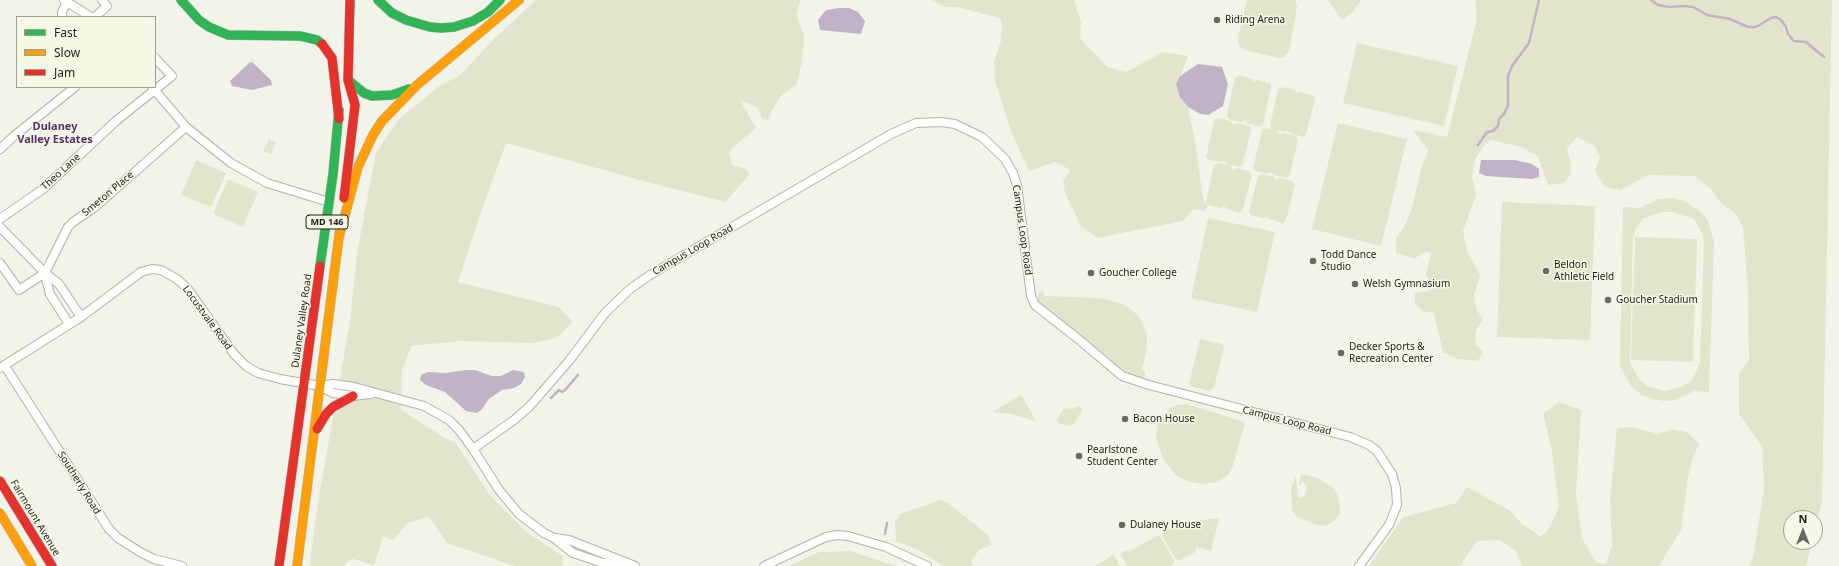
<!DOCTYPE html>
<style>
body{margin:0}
#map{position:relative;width:1839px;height:566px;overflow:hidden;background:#f2f4ea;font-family:"Noto Sans",sans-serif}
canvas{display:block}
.legend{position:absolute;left:16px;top:16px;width:140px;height:72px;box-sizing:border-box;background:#f6f8e6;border:1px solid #9fa193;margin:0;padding:5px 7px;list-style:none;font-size:12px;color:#1d1e17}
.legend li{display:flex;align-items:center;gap:8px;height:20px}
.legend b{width:20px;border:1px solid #9fa193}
.north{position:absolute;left:1783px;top:510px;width:40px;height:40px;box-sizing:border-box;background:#f6f8e6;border:1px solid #9fa193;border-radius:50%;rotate:0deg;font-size:11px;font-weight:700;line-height:16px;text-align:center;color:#1d1e17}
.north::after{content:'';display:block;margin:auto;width:14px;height:18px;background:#686961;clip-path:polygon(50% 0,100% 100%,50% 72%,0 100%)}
</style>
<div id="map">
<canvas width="1839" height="566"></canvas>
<ul class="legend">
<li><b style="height:5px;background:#30b455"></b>Fast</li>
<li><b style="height:5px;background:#ff9f0a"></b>Slow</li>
<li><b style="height:5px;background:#e5322d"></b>Jam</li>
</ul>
<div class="north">N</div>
</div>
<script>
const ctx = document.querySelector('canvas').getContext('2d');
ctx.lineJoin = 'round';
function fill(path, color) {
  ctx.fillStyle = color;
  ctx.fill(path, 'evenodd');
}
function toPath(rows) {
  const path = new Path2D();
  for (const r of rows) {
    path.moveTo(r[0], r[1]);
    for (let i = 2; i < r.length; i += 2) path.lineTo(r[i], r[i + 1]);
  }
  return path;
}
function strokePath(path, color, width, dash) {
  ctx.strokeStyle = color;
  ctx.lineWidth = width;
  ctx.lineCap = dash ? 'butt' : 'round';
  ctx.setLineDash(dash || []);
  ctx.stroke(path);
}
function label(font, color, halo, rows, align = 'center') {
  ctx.font = font + ' "Noto Sans",sans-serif';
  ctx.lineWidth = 3;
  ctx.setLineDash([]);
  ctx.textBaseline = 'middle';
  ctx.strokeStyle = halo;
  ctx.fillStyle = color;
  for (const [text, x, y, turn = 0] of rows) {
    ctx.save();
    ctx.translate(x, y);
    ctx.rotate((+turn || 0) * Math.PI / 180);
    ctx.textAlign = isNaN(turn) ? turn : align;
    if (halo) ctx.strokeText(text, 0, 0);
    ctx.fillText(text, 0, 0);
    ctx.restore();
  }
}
fill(toPath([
 [536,0,800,0,797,16,804,36,802,61,797,84,781,96,772,110,768,120,762,119,758,108,740,100,756,128,729,151,732,165,746,169,750,174,725,202,647,182,506,143,482,209,458,282,559,307,573,322,556,338,533,343,460,341,411,346,402,371,401,410,448,440,456,443,489,494,526,532,563,556,562,565,565,566,515,566,447,543,429,517,408,523,393,540,383,537,374,565,353,559,346,562,344,566,311,566,310,563,318,502,350,322,357,253,376,153,399,119,438,87,460,75,494,39],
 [932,0,1074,0,1081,22,1080,38,1107,67,1126,72,1163,52,1188,56,1177,84,1180,97,1188,107,1196,147,1203,199,1208,206,1205,211,1194,209,1183,221,1097,238,1081,226,1065,193,1063,180,1071,170,1055,162,1029,171,1012,134,995,81,994,61,1001,41,1002,26,1000,18,957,7,945,7],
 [1247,0,1295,0,1297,7,1289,51,1284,57,1278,58,1245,50,1239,46,1238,37],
 [1328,0,1361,0,1354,11,1342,20],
 [1475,0,1832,0,1822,501,1815,531,1815,518,1791,518,1791,542,1812,542,1806,566,1749,566,1753,558,1764,488,1762,446,1739,414,1739,374,1749,359,1748,294,1743,227,1736,214,1721,203,1710,188,1694,176,1649,175,1620,190,1605,187,1595,171,1600,157,1595,146,1577,137,1567,148,1571,165,1570,175,1564,183,1548,185,1538,156,1521,147,1491,140,1486,143,1475,159,1472,176,1476,195,1463,231,1467,252,1480,275,1474,295,1476,308,1483,320,1476,330,1475,344,1483,352,1478,361,1457,359,1443,352,1434,313,1423,311,1415,304,1415,293,1428,291,1433,289,1426,274,1431,253,1425,252,1414,259,1396,253,1396,238,1404,227,1412,208,1421,169,1428,150,1413,130,1447,137,1477,19],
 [1357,43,1458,66,1444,126,1343,103],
 [1239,75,1252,79,1253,82,1257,80,1270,83,1271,87,1263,125,1261,127,1247,123,1246,120,1242,122,1229,119,1227,116,1235,78],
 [1282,87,1295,90,1296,94,1300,92,1313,95,1315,99,1306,135,1303,137,1290,133,1288,130,1285,132,1272,129,1270,126,1278,89],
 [1219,118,1231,121,1233,125,1237,123,1249,126,1251,129,1243,164,1240,167,1226,164,1225,161,1221,162,1209,160,1206,157,1214,120],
 [1338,123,1407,139,1381,246,1312,229],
 [1266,128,1278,131,1280,135,1284,133,1296,136,1298,140,1290,174,1287,178,1273,175,1272,172,1268,174,1255,171,1253,168,1262,131],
 [269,139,276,142,271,154,263,151],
 [196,160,226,173,211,207,181,195],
 [1219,163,1231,166,1233,170,1237,168,1249,171,1252,175,1243,209,1240,213,1226,209,1225,206,1221,208,1208,205,1206,202,1214,165],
 [1262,174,1274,177,1276,181,1280,178,1292,181,1295,185,1286,220,1283,223,1269,219,1268,217,1264,218,1252,216,1249,212,1258,176],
 [228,179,258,192,243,227,213,214],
 [1674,198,1684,201,1701,212,1708,221,1714,242,1709,392,1694,391,1676,400,1664,401,1653,399,1642,395,1631,386,1620,366,1623,207,1640,208,1658,199],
 [1662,212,1672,212,1694,219,1702,233,1704,243,1700,361,1698,368,1691,381,1681,387,1664,391,1647,386,1639,379,1630,363,1630,353,1633,238,1636,228,1644,218],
 [1502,202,1595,206,1590,340,1497,337],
 [1208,218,1275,232,1257,312,1191,298],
 [1635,237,1697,239,1693,362,1631,360],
 [1044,290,1044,296,1099,298,1113,301,1123,304,1133,311,1140,318,1147,335,1147,348,1142,370,1145,371,1145,378,1141,378,1126,374,1044,308,1038,301,1038,296,1039,293],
 [1200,339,1222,344,1224,347,1214,388,1209,391,1191,386,1189,384],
 [1021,395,1036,421,1011,414,992,412],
 [1559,402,1581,410,1576,495,1582,538,1596,562,1606,564,1612,545,1610,500,1617,428,1631,427,1659,434,1672,429,1687,432,1699,444,1692,460,1688,477,1681,530,1659,566,1522,566,1516,551,1500,540,1477,541,1460,566,1369,566,1403,517,1456,503,1467,487,1509,510,1522,524,1541,537,1548,530,1559,507,1551,446,1543,414],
 [1186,404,1245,422,1233,466,1228,475,1217,482,1203,484,1186,481,1175,474,1164,460,1160,450,1156,437,1157,426,1163,417,1170,408,1178,405],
 [1077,406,1081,407,1082,411,1074,424,1068,426,1060,424,1056,421,1063,409,1066,408,1073,409],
 [1301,475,1306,475,1318,478,1333,488,1337,494,1339,500,1340,513,1336,519,1331,523,1324,526,1316,525,1297,517,1292,510,1291,489,1296,476,1298,496,1301,498,1305,495,1307,486,1304,482,1299,485],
 [941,500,948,503,988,535,992,545,980,549,971,561,973,566,944,566,920,551,896,541,895,522,900,514],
 [1217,518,1219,519,1211,551,1196,547,1195,552,1179,561,1177,560,1161,535,1163,532,1180,523],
 [1156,536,1160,536,1174,561,1174,564,1171,566,1127,566,1120,554,1127,550,1129,552],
 [850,551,896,566,789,566,819,552],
 [1114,555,1120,566,1095,566,1113,555]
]), '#e2e5cc');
fill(toPath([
 [839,8,849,8,858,12,865,21,861,34,820,30,818,20,826,10],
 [252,62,271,80,272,85,252,90,232,86,230,81,249,63],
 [1198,64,1222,67,1228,84,1223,106,1208,115,1200,114,1188,107,1180,97,1176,84,1180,76],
 [1481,160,1515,160,1532,164,1539,169,1539,177,1532,179,1486,176,1479,173],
 [467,370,475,370,492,376,501,376,513,370,524,372,525,377,521,384,514,388,502,390,489,399,482,409,477,413,466,411,445,392,426,385,420,380,421,375,428,372,445,373]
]), '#c1b3c6');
strokePath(toPath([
 [1651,0,1658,5,1669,7,1684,6,1693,7,1707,15,1730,19,1748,27,1756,27,1771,18,1776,17,1781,20,1786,27,1788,34,1794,41,1806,42,1824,57],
 [1478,145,1487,132,1493,131,1498,126,1499,119,1504,114,1508,105,1508,76,1512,66,1529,43,1539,0],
 [551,398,559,390,562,392,565,390,578,375],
 [885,534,887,523]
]), '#c1b3c6', 2.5);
const street = toPath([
 [64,0,91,17],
 [62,17,62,12,67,2],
 [95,17,107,6,102,0],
 [152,87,186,127,231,163,267,183,329,202],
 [0,149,14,136,75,87],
 [0,219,43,189,116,121,172,76,155,58],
 [0,227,45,273,59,284,81,317],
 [0,263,19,290,45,273,68,227,73,222,95,207,186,127],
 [45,275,50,294,69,324],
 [5,366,109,529,118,538,140,552,154,559,182,566],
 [0,368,81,317,141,272,152,269,161,270,177,279,187,288,234,354,246,366,258,373,280,379,320,386,333,384,354,387,424,406,449,420,459,430,473,449,499,490,519,514,544,533,554,538,573,553,603,563,624,563],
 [320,386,333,393,353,396,371,394],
 [473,449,514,420,529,407,569,361,605,313,630,289,650,275,891,134,916,123,941,122,955,124,982,137,1005,159,1013,173,1017,185,1031,296,1035,305,1077,338,1122,376,1149,385,1350,437,1369,445,1377,451,1392,474,1396,488,1397,505,1389,525,1359,566],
 [555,538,569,540,635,566],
 [764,566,826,537,837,535,848,536,886,547,927,566]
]);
const fast = toPath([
 [181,0,199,20,209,27,228,35,300,36,317,40,322,44],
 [378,0,392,13,406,20,430,27,441,28,454,27,473,21,488,12,500,0],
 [348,80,364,93,372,96,392,95,409,89],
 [320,266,333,174,339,110]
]);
const slow = toPath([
 [339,237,358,167,373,135,382,121,417,85,519,0],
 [0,513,32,566],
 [297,566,340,228]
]);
const jam = toPath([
 [322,44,332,58,339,119],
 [344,198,355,105,348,80,350,0],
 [317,429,326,414,333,407,353,396],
 [0,481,52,566],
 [279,566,320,266]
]);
strokePath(street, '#b1b3ab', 10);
strokePath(fast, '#b1b3ab', 10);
strokePath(slow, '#b1b3ab', 10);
strokePath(jam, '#b1b3ab', 10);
strokePath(street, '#fdfdfc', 8);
strokePath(fast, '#30b455', 9);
strokePath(slow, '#ff9f0a', 9);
strokePath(jam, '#e5322d', 9);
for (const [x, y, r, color] of [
 [1217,20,4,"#686961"],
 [1313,261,4,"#686961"],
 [1546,271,4,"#686961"],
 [1091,273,4,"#686961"],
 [1355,284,4,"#686961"],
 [1608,300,4,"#686961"],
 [1341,353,4,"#686961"],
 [1125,419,4,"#686961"],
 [1079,456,4,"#686961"],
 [1122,525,4,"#686961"]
]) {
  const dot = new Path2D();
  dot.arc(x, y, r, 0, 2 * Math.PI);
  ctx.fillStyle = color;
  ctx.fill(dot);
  strokePath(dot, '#f6f8e6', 1.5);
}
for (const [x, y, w] of [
 [327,222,42]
]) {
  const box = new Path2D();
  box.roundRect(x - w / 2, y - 7, w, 14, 3);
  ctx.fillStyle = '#f6f8e6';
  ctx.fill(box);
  strokePath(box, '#1d1e17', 1);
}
label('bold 9px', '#1d1e17', null, [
 ["MD 146",327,222]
]);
label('10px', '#1d1e17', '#f6f8e6', [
 ["Riding Arena",1225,20],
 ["Todd Dance",1321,255],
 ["Studio",1321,267],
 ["Beldon",1554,265],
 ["Athletic Field",1554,277],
 ["Goucher College",1099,273],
 ["Welsh Gymnasium",1363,284],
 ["Goucher Stadium",1616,300],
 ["Decker Sports &",1349,347],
 ["Recreation Center",1349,359],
 ["Bacon House",1133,419],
 ["Pearlstone",1087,450],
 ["Student Center",1087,462],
 ["Dulaney House",1130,525]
], 'left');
label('10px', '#1d1e17', '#f6f8e6', [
 ["Theo Lane",61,172,-42],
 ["Smeton Place",108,194,-40],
 ["Campus Loop Road",1022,230,82],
 ["Campus Loop Road",693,250,-30],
 ["Locustvale Road",207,318,54],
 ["Dulaney Valley Road",302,321,-82],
 ["Campus Loop Road",1287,421,14],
 ["Southerly Road",79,483,58],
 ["Fairmount Avenue",35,518,59]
]);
label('bold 11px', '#573168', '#f6f8e6', [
 ["Dulaney",55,127],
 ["Valley Estates",55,140]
]);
</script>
